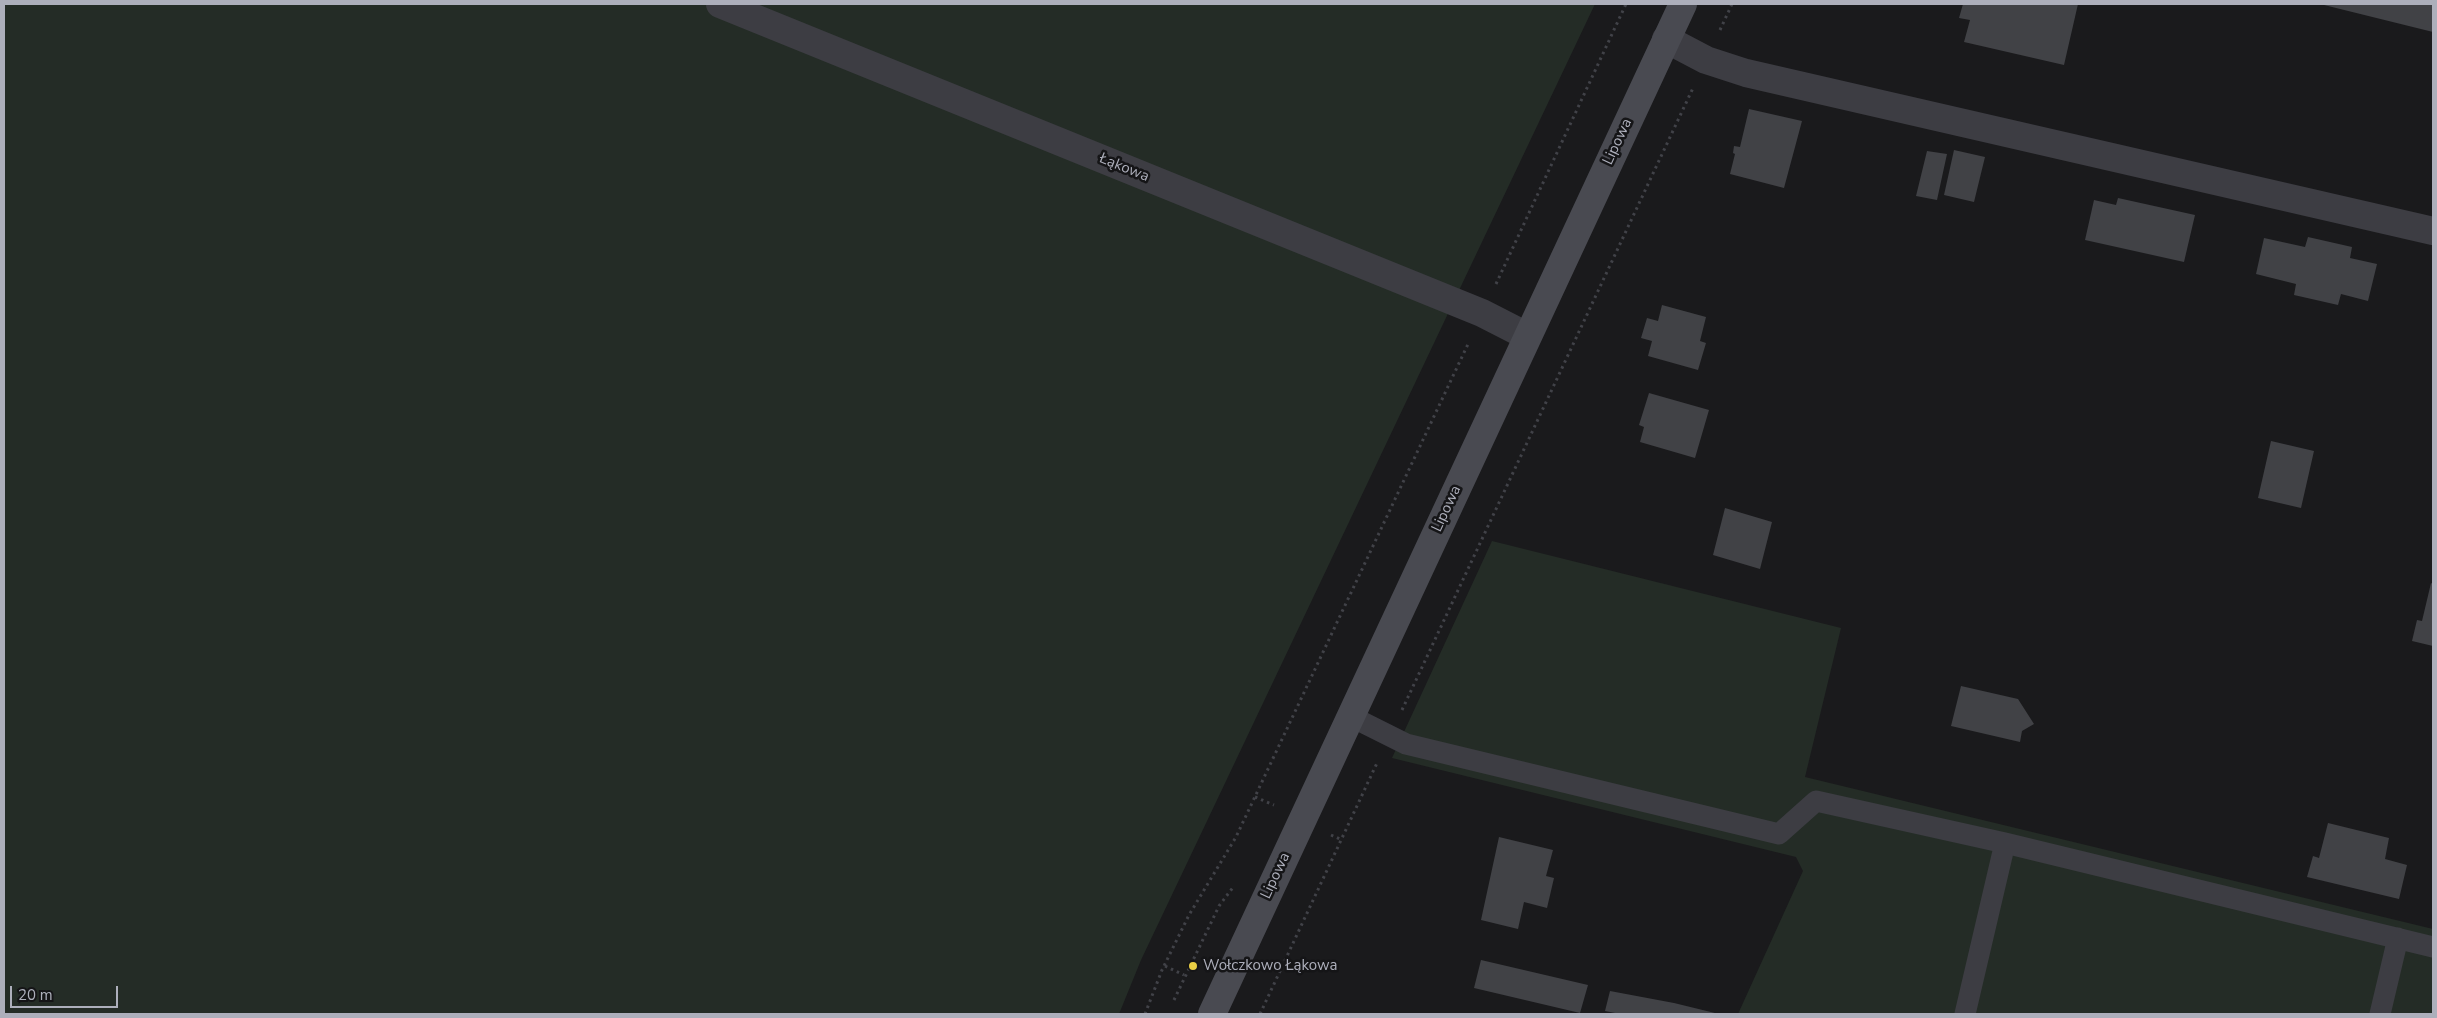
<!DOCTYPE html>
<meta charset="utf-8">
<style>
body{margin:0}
#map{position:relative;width:2437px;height:1018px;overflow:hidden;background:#1a1a1c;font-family:"Nunito Sans",sans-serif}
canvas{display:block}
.frame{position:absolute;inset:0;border:5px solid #adafbb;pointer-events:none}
.scale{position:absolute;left:10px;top:986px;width:108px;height:22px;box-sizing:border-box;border:2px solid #adafbb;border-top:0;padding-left:6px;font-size:15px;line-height:18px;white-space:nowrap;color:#adafbb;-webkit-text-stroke:4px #151517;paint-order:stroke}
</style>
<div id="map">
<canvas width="2437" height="1018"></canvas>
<div class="frame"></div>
<div class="scale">20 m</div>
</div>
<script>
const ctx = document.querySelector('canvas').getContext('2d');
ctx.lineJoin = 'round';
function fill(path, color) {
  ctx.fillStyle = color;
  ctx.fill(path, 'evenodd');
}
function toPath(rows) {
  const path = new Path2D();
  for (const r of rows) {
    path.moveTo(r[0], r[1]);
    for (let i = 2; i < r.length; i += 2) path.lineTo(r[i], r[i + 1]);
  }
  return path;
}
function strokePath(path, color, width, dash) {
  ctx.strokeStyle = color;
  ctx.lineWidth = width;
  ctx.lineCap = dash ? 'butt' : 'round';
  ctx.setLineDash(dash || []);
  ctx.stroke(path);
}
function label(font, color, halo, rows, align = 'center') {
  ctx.font = font + ' "Nunito Sans",sans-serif';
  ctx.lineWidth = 5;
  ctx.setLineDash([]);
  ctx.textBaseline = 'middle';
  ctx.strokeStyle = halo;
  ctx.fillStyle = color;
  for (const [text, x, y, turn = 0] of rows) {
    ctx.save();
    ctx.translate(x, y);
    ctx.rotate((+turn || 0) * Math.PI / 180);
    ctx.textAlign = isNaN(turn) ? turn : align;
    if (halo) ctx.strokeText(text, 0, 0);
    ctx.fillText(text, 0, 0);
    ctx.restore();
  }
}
fill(toPath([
 [4,4,1595,4,1141,960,1119,1014,4,1014],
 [1492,541,1841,628,1805,777,2433,929,2433,1014,1738,1014,1803,871,1796,857,1392,758]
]), '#242c26');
fill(toPath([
 [1963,4,2078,4,2064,65,1964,42,1970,20,1959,18],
 [2320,4,2433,4,2433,32],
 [1749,109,1802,121,1784,188,1730,174,1735,154,1733,153,1734,146,1740,147],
 [1954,150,1985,157,1974,202,1944,195],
 [1927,151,1947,154,1937,200,1916,196],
 [2118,198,2195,215,2184,262,2085,240,2094,200,2116,205],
 [2308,237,2352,247,2350,258,2377,264,2368,301,2341,294,2338,305,2294,295,2296,284,2256,274,2264,238,2305,247],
 [1662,305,1706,317,1700,341,1706,343,1698,370,1648,356,1652,341,1641,338,1647,318,1658,321],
 [1649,393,1709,410,1695,458,1640,442,1644,427,1639,425],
 [2271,441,2314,451,2301,508,2258,498],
 [1725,508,1772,522,1760,569,1713,555],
 [2431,583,2433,584,2433,646,2412,641,2417,620,2422,621],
 [1961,686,2018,699,2034,724,2022,731,2020,742,1951,726],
 [2328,823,2389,838,2385,859,2407,865,2399,899,2307,877,2313,856,2319,858],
 [1499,837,1553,850,1546,876,1554,878,1547,908,1524,902,1518,929,1481,920],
 [1481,960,1588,985,1580,1013,1474,988],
 [1610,991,1674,1003,1719,1014,1620,1014,1605,1011]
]), '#414246');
strokePath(toPath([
 [1720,30,1732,4],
 [1496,284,1626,4],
 [1402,710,1693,88],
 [1255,797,1274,805],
 [1331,835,1342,840],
 [1165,966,1184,975],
 [1174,1000,1219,906,1234,886],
 [1145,1014,1162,970,1189,915,1236,837,1469,342],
 [1260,1014,1377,763]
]), '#414248', 3, [2.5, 4]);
strokePath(toPath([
 [1350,716,1406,744,1779,834,1816,801,2005,843,2433,947],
 [1965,1014,2005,843],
 [2380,1014,2398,938]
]), '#3d3d43', 21);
strokePath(toPath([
 [720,4,1482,313,1527,336],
 [1666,39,1706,60,1746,73,2433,231]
]), '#3d3d43', 28);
strokePath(toPath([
 [1212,1014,1683,4]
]), '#494a51', 28);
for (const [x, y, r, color] of [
 [1193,966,5,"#e9ce44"]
]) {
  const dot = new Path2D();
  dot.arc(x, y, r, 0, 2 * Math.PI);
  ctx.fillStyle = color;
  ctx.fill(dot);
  strokePath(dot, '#151517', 2);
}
label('15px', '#adafbb', '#151517', [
 ["Lipowa",1618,142,-65],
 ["Łąkowa",1124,168,22],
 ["Lipowa",1447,509,-65],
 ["Lipowa",1276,876,-65]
]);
label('15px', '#adafbb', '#151517', [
 ["Wołczkowo Łąkowa",1203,966]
], 'left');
</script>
